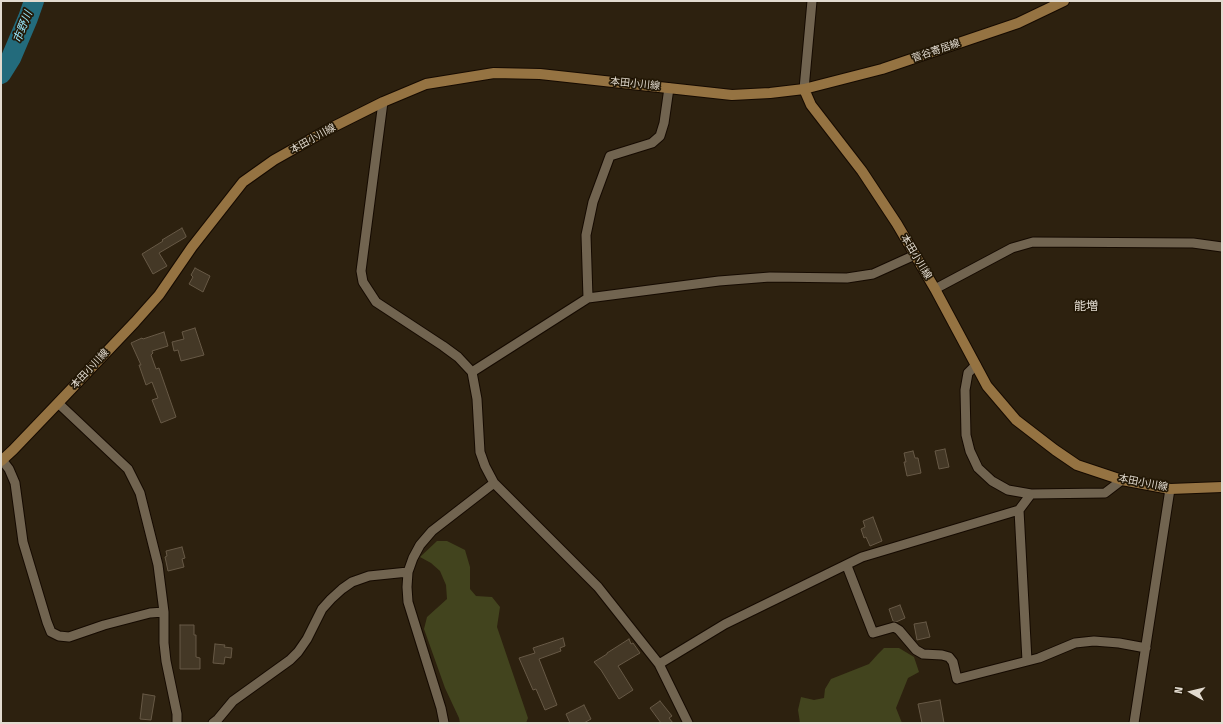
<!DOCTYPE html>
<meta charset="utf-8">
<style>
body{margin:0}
#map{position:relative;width:1223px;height:724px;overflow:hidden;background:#2d210f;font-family:"Fira Sans Condensed",sans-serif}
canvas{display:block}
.frame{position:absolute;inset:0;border:2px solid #e2dbd0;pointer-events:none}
.north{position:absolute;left:1171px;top:672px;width:40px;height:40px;-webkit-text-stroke:3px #231806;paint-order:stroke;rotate:278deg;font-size:11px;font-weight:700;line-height:16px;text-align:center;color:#e2dbd0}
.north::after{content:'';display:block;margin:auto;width:14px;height:18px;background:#e2dbd0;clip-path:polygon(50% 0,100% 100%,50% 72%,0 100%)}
</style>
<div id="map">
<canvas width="1223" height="724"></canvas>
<div class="frame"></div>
<div class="north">N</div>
</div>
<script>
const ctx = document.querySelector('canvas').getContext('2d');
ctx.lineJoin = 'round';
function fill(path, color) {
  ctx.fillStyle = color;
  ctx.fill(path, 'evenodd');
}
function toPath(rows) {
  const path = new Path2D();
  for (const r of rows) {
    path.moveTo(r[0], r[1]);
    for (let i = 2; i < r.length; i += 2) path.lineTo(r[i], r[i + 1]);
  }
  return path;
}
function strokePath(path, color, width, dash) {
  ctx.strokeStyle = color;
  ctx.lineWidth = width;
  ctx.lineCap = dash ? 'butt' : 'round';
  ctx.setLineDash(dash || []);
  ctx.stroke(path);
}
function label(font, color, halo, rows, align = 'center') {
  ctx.font = font + ' "Fira Sans Condensed","Noto Sans JP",sans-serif';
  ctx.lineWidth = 3.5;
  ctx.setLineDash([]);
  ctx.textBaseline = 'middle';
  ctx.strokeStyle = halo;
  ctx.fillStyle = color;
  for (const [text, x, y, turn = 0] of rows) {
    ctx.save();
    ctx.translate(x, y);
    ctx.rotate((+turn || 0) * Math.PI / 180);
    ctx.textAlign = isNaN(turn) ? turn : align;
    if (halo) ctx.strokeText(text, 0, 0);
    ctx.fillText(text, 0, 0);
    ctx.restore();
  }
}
fill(toPath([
 [437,541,447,541,465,550,470,567,470,589,476,596,492,597,500,607,497,627,528,718,526,723,460,723,459,718,445,688,424,629,427,617,447,599,446,585,440,571,431,563,420,557],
 [884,648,899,648,914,657,919,672,908,678,896,708,902,723,800,723,798,710,801,697,814,700,824,698,825,689,831,679,869,664,878,654]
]), '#42441e');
strokePath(toPath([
 [1,74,11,58,28,18,34,1]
]), '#236b7c', 20);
const building = toPath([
 [182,228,186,236,186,237,159,253,167,266,153,274,142,254,163,241,162,240,182,228],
 [195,268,210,276,203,292,189,284,193,277,191,275,195,268],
 [195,328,204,355,181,361,178,350,174,351,172,342,184,339,182,332,195,328],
 [164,332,168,346,152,351,153,353,151,355,156,369,159,368,176,417,161,423,152,400,158,398,152,382,146,385,139,365,141,365,131,343,142,338,143,339,164,332],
 [945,449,949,467,939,469,935,451,945,449],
 [913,451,915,458,918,458,921,473,907,476,904,462,906,462,904,453,913,451],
 [873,517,882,541,870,546,866,537,864,538,861,529,865,527,863,521,873,517],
 [182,547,185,558,182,559,184,567,168,571,165,557,167,556,166,551,182,547],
 [900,605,905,618,896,622,893,621,889,609,900,605],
 [926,622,930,637,917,640,914,624,926,622],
 [180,625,194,625,194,635,196,635,196,657,200,658,200,669,180,669,180,625],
 [563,638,565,646,560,648,561,651,539,659,557,705,545,710,536,689,533,690,519,658,535,653,533,648,563,638],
 [629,639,631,644,633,643,640,653,618,666,633,690,619,699,601,670,594,662,607,654,607,653,629,639],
 [215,644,225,645,224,647,232,648,231,658,225,657,224,664,213,663,215,644],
 [143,694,155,696,151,720,140,719,143,694],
 [940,700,944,723,922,723,918,704,940,700],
 [660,701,672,716,669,718,673,723,661,723,650,708,660,701],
 [584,705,591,719,584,723,570,723,566,714,584,705]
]);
fill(building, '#443826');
strokePath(building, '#675946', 1);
const street = toPath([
 [804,89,812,1],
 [383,102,361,271,363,282,376,302,443,346,458,357,472,372,477,399,480,452,485,466,494,483,598,587,659,664,688,723],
 [935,289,1012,248,1033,242,1193,243,1222,247],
 [588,298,586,235,593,202,610,156,652,143,660,136,664,123,669,88],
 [976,365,968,373,965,390,966,435,970,451,978,468,992,481,1008,490,1031,494],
 [472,372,588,298,719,281,770,277,847,278,873,274,915,255],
 [58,403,128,469,140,493,158,565,164,612,164,643,166,661,177,714,177,723],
 [2,460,9,469,15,483,23,542,47,622,51,632,59,636,69,637,104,625,150,613,164,612],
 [1019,510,1027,661],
 [847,566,873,633,894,627,899,630,916,650,923,654,942,655,949,657,953,662,957,679,1039,658,1075,643,1094,641,1119,643,1146,648],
 [659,664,725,624,862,557,1019,510,1031,494,1105,493,1122,480],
 [213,723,218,719,233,701,290,660,298,652,307,639,322,609,331,599,342,589,352,582,369,576,408,572],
 [444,723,441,708,408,602,407,587,408,572,413,558,420,545,432,531,494,483],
 [1134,723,1170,489]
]);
const secondary = toPath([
 [804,89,811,105,862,171,897,224,935,289,987,386,1016,420,1055,450,1077,465,1122,480,1170,489,1222,487],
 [1,461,13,450,58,403,135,322,159,295,192,247,243,182,274,160,329,129,383,102,426,84,494,73,540,74,732,95,770,93,804,89,882,69,1018,23,1064,1]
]);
strokePath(street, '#150a00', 11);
strokePath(secondary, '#150a00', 12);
strokePath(street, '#716450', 9);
strokePath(secondary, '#957342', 10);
label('10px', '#e2dbd0', '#231806', [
 ["菅谷寄居線",936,51,-19],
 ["本田小川線",635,84,6],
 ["本田小川線",313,139,-29],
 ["本田小川線",916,257,59],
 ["本田小川線",90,369,-47],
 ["本田小川線",1143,483,11]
]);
label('italic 11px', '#98e7fe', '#231806', [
 ["市野川",23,27,-68]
]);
label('12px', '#e2dbd0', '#231806', [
 ["能増",1086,307]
]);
</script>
